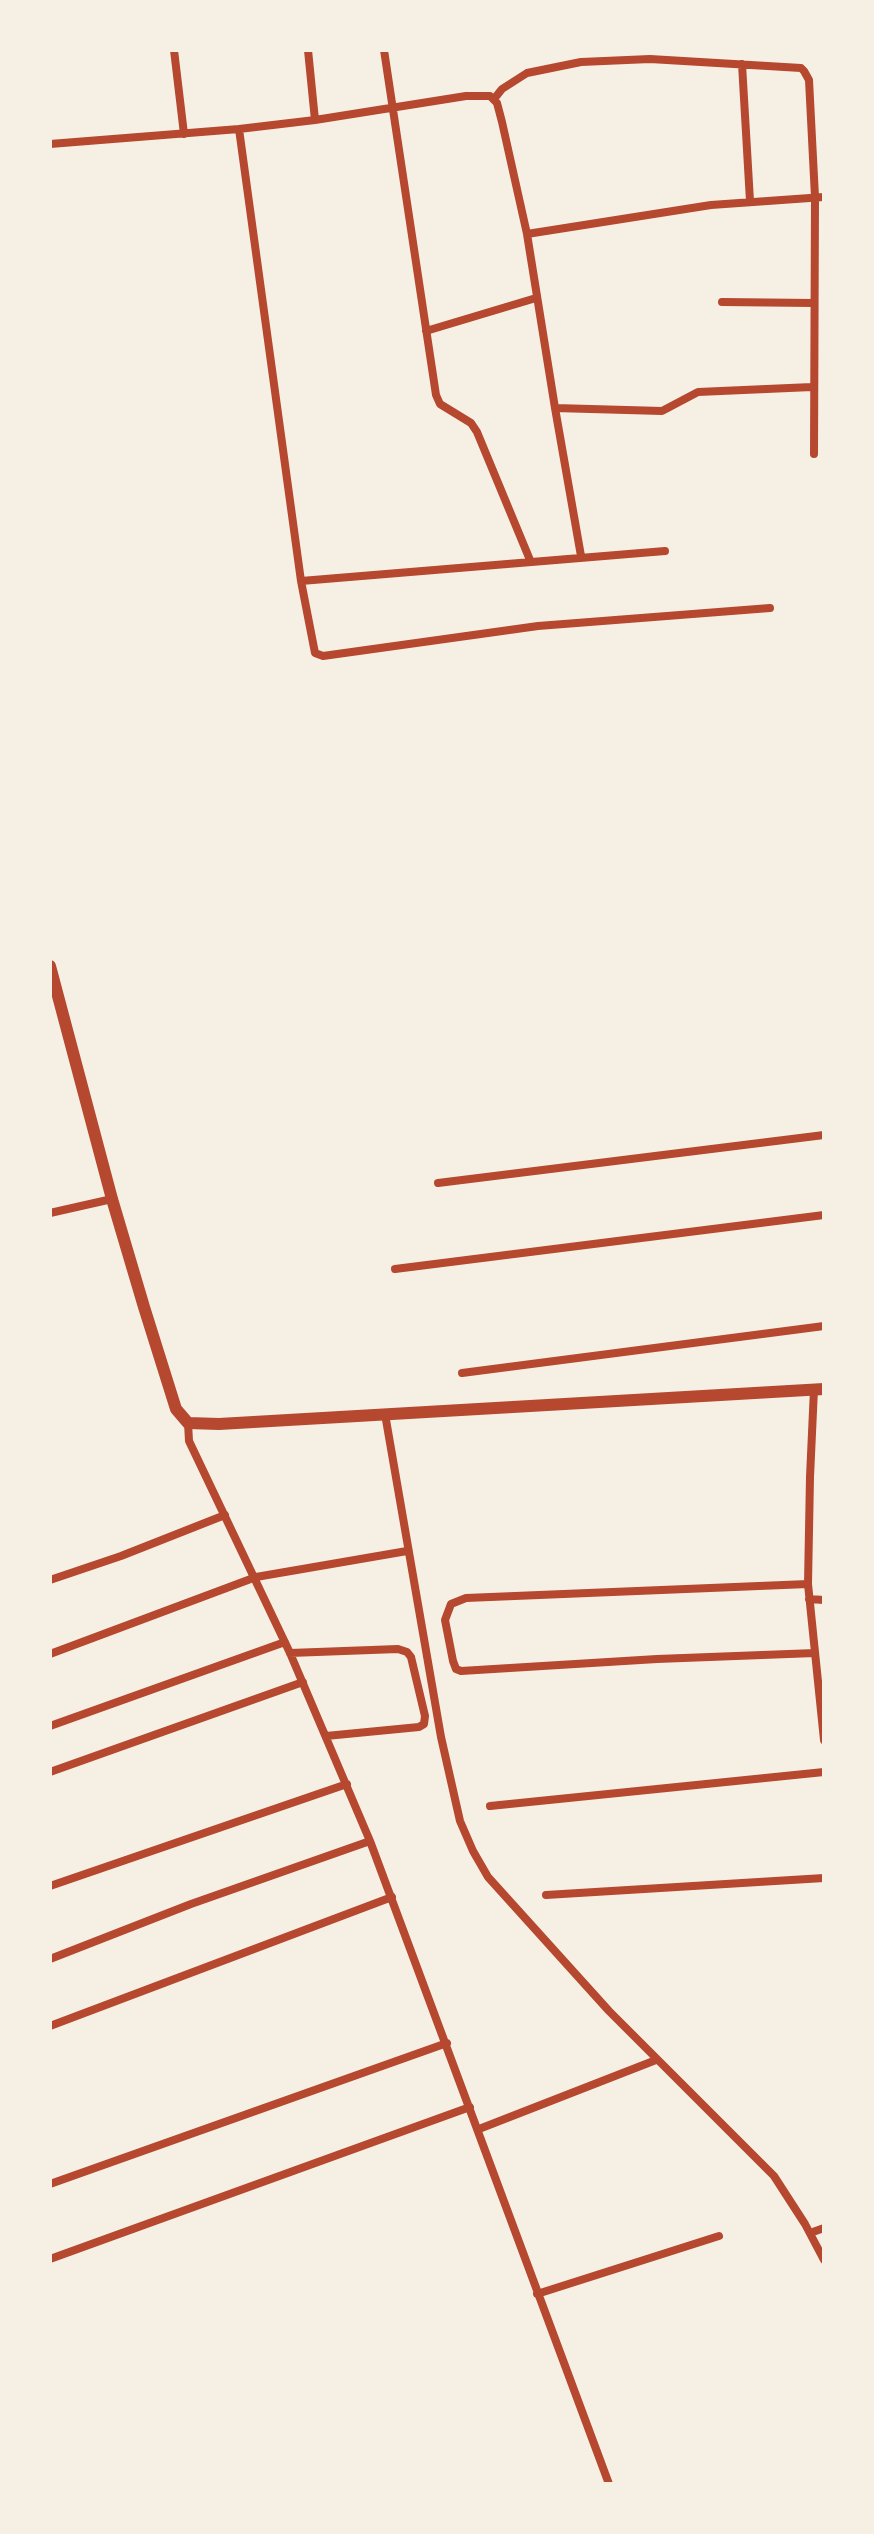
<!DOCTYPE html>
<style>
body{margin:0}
#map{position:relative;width:874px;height:2534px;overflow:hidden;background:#f6efe4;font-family:Poppins,sans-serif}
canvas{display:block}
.frame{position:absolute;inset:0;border:52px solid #f6efe4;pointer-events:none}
</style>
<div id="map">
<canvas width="874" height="2534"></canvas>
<div class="frame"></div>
</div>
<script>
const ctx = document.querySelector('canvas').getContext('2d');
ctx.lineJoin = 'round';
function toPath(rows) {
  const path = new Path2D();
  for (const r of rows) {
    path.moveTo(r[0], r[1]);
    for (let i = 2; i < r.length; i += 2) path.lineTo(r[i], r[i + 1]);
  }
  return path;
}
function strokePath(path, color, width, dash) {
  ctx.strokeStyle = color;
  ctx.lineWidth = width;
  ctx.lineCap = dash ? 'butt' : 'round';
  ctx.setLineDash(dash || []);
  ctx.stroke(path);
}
strokePath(toPath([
 [174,50,184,134],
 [308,50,315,120],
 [384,50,436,395,440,404,471,423,477,432,530,560],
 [742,64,750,201],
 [494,99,502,89,527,73,581,62,650,59,801,68,804,71,809,80,815,197,814,454],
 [239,129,301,581,315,653,323,656,538,626,770,608],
 [50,144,239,129,315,120,466,96,490,96,497,103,502,122,527,234,555,408,662,411,698,392,812,387],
 [527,234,711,205,824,197],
 [722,302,813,303],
 [426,331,536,298],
 [555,408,581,556],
 [301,581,665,551],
 [438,1183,824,1135],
 [50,1213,112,1199],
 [395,1269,824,1215],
 [462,1373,824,1326],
 [814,1389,810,1477,808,1584,824,1740],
 [385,1414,441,1737,460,1821,473,1851,488,1877,609,2011,774,2176,805,2224,824,2260],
 [188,1423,189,1441,290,1653,370,1841,609,2484],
 [50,1580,121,1556,225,1515],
 [808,1584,466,1598,451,1604,445,1620,453,1661,456,1669,461,1671,657,1659,815,1653],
 [809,1599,824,1600],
 [290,1653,398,1649,407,1652,411,1657,425,1716,424,1724,419,1727,326,1736],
 [50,1654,256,1577,407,1551],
 [50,1726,285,1642],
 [50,1772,303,1682],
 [490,1806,824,1772],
 [50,1886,347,1784],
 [546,1895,824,1878],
 [50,1959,191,1904,370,1841],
 [50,2026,392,1897],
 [479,2129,656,2060],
 [50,2184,447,2043],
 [810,2233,824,2228],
 [50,2259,470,2107],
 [537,2294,719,2236]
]), '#b5482f', 8);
strokePath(toPath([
 [50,966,112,1199,144,1307,176,1409,188,1423,219,1424,824,1389]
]), '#b5482f', 12);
</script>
